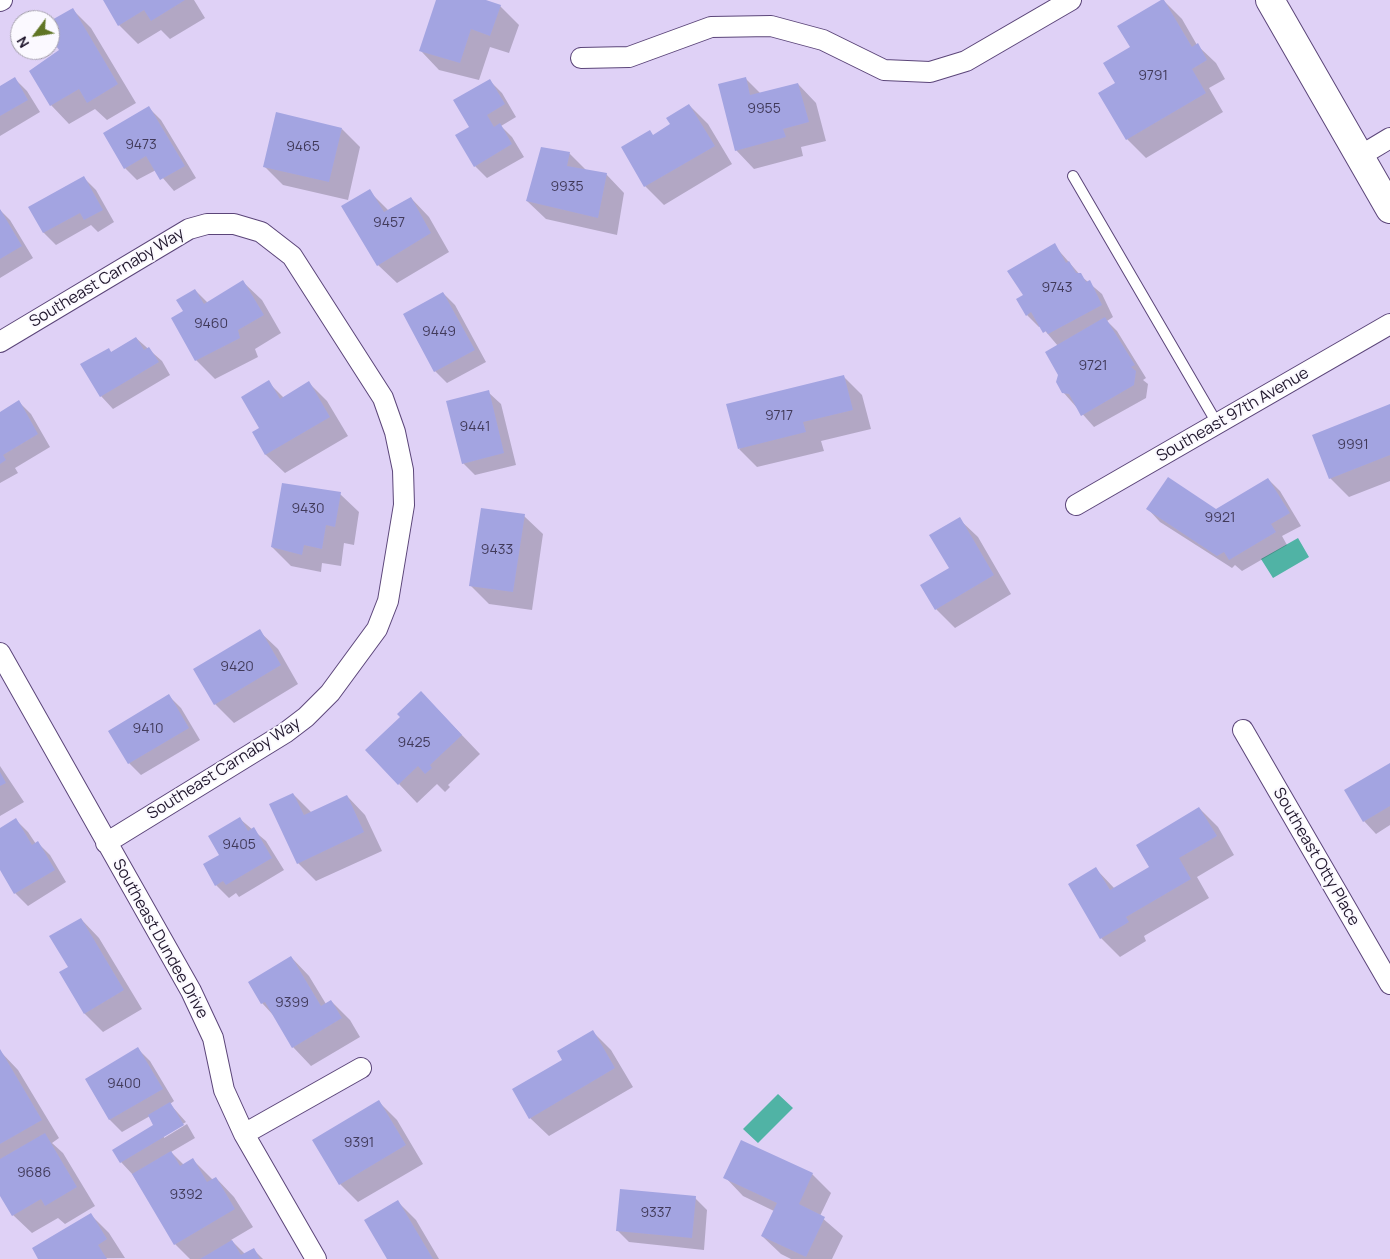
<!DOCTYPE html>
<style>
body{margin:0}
#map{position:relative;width:1390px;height:1259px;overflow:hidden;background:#dfd1f6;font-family:Manrope,sans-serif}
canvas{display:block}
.north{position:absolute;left:10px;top:10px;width:50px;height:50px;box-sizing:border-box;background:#fbf9ff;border:1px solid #a39fab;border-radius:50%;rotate:239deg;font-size:14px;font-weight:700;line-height:20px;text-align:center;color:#20172d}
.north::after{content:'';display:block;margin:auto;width:18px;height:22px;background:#607525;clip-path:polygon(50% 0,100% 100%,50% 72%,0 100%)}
</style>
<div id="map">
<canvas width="1390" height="1259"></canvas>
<div class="north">N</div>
</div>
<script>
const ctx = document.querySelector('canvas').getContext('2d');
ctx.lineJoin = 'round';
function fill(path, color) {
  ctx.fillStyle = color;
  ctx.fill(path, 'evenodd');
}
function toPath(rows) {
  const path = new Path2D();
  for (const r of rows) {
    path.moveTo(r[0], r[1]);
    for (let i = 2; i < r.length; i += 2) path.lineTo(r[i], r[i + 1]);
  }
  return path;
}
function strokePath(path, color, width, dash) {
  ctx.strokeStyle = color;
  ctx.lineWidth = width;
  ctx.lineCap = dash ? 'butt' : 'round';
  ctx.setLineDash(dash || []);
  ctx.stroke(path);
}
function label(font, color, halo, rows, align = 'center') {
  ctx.font = font + ' Manrope,sans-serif';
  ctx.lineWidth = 4;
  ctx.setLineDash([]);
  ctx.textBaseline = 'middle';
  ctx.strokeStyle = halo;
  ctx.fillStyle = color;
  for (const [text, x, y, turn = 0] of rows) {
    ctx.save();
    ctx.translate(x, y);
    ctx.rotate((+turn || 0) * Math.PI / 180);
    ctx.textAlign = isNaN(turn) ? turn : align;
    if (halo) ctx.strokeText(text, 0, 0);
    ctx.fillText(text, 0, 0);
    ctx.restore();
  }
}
fill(toPath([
 [1298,538,1309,557,1273,578,1261,559],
 [778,1094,793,1108,758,1143,743,1129]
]), '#50b3a5');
fill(toPath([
 [104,0,194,0,205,18,170,39,161,30,138,44,119,25],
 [438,0,482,0,500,6,519,25,509,53,490,47,479,80,439,70,421,51],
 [1163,0,1182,19,1197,45,1216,63,1225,79,1209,88,1223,112,1146,158,1127,139,1117,84,1131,48],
 [72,9,91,28,136,103,107,120,95,109,69,124,51,105,60,50,50,34,50,23],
 [745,78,761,94,798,84,816,103,826,141,801,147,803,156,754,169,736,150],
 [15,79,27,91,40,112,0,136,0,87],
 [489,80,502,93,516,117,501,126,512,137,524,157,487,178,475,166,470,127],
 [689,105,708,124,732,164,664,205,645,186,623,148,654,136,671,125],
 [149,108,161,120,196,178,174,191,156,170,137,180,125,168],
 [342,129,360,147,348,200,283,185,265,167],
 [569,153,587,171,606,174,624,193,617,235,546,219,527,201],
 [84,178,96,190,114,222,98,232,91,225,56,245,44,233,30,207],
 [369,191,389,211,411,198,429,217,449,252,397,283,378,265],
 [0,210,10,220,33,258,0,278],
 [1054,245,1081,276,1102,294,1113,317,1107,321,1117,331,1146,378,1143,380,1148,384,1146,398,1094,427,1063,392,1059,375,1058,346,1041,326,1039,327,1027,315,1025,295],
 [243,282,262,300,281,333,255,349,258,357,215,379,196,360,185,311,195,290,208,303],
 [443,293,455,305,486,362,447,383,435,371],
 [136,338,162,361,170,375,113,409,101,396,82,365,108,349,112,353],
 [844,377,862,395,871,429,821,441,824,451,757,467,739,449],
 [268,382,284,398,309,383,327,401,348,436,285,473,266,455,254,433,261,429],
 [488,392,501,404,516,465,475,475,463,463],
 [19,402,31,414,50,447,15,468,18,473,0,483,0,413],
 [1390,405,1390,481,1349,497,1330,478],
 [1268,479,1280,491,1301,526,1282,536,1287,545,1242,571,1235,565,1232,568,1160,522,1148,509,1216,510],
 [340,494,359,512,354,545,344,543,341,566,322,563,321,572,291,566,272,547],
 [524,516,543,534,532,610,489,604,470,585],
 [959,519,978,537,1011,594,955,628,936,609,922,585,951,568],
 [259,631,278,649,298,684,234,723,215,704,195,669],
 [169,696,181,708,200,740,141,775,129,763],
 [439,711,480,754,448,785,450,787,445,792,437,784,417,803,399,784],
 [1390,764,1390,825,1376,834,1364,821],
 [0,766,24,802,0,816],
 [293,794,312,813,347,796,365,815,382,851,316,881,298,863],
 [1199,808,1218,827,1234,855,1197,877,1209,898,1144,936,1146,941,1120,957,1101,938,1069,884,1096,869,1115,889,1150,868],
 [240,819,266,841,284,870,239,897,236,893,229,898,216,885,205,865,221,855],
 [16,820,28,832,36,844,38,843,50,855,66,882,28,906,15,893,0,867,0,829],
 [81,919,99,938,142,1009,103,1032,85,1014],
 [291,957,309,976,326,1004,331,1001,350,1020,360,1037,311,1066,293,1047,274,1016,262,1003],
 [593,1032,611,1050,633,1087,549,1136,530,1118,564,1060],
 [138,1049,150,1061,174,1101,170,1104,186,1122,164,1135,164,1138,187,1124,195,1138,171,1152,184,1165,193,1160,213,1180,216,1178,234,1197,253,1227,231,1240,245,1254,253,1249,263,1259,190,1259,175,1244,133,1175,121,1162,155,1126,150,1116,122,1132,110,1120,86,1079],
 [0,1051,18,1070,59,1138,52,1143,63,1153,95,1206,65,1224,58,1218,32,1233,13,1215,0,1193],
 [379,1102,397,1120,423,1164,358,1202,340,1184],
 [812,1174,831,1193,820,1216,843,1236,832,1259,791,1259,781,1254,762,1236,774,1211,743,1196,725,1177],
 [695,1198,707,1210,704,1250,629,1242,617,1230],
 [397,1201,416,1220,439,1259,389,1259],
 [91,1215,109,1233,125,1258,40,1259]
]), '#0003');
fill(toPath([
 [103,0,185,0,151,21,144,10,118,26],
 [436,0,486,0,501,5,490,36,471,29,460,63,419,51],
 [1161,0,1164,0,1192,47,1198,43,1207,60,1192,69,1206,93,1126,140,1098,93,1115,83,1103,63,1130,47,1117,26],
 [73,8,118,84,87,103,79,89,50,106,29,71,59,50,50,37,50,21],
 [15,77,28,100,0,116,0,86],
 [746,77,750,95,798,83,809,122,783,129,786,137,735,151,718,84],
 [490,79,505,104,487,115,494,127,500,123,512,144,474,167,455,135,469,127,453,100],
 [689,104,715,146,644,187,621,147,650,130,653,135,670,124,666,118],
 [149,106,185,166,160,180,146,156,124,169,103,133],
 [276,112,342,128,329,182,263,167],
 [541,147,570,152,567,166,607,173,598,218,526,201],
 [84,176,103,210,84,220,80,213,43,233,28,207],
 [370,189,384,212,411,197,431,233,377,266,341,206],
 [0,209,22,246,0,259],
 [1055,243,1066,263,1069,261,1076,273,1081,273,1086,282,1090,280,1102,305,1048,334,1046,331,1043,333,1031,312,1026,316,1016,299,1023,295,1007,271],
 [243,280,264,315,238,330,240,338,195,361,171,318,183,311,176,300,195,289,204,304],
 [443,292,475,350,434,372,403,314],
 [1105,317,1135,365,1131,367,1136,371,1134,385,1081,416,1069,394,1062,393,1056,382,1058,375,1045,352],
 [136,337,144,350,149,347,159,362,100,397,80,364,109,348,111,352],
 [844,375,853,410,803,422,806,432,738,449,726,404],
 [269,380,280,399,309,381,330,417,265,455,252,432,259,428,241,397],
 [489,390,504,453,462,464,446,401],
 [19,400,38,434,3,455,6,460,0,464,0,412],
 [1390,404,1390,455,1329,479,1312,435],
 [1168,477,1216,509,1268,478,1290,513,1271,524,1276,532,1229,560,1224,552,1217,556,1146,509],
 [282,483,341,492,335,527,326,525,322,549,304,545,302,555,271,547],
 [481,508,525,514,513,592,469,586],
 [960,517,994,575,935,610,920,585,949,568,929,535],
 [260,629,281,665,214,705,193,669],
 [421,691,462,735,430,765,432,768,425,774,418,766,398,785,365,750,400,717,397,714],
 [169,694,189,728,128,764,108,731],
 [1390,763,1390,806,1363,822,1344,790],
 [0,772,6,783,0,786],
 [293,793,304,815,347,795,364,832,297,864,269,804],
 [1199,807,1217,836,1179,858,1191,879,1126,917,1129,922,1100,939,1068,884,1096,867,1110,890,1149,867,1136,845],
 [240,817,248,831,254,827,272,858,226,885,223,881,215,886,203,864,219,855,208,836],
 [16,818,32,845,38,841,55,870,14,894,0,870,0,828],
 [81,918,124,990,84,1014,59,972,68,967,49,936],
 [291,956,321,1006,331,1000,342,1018,292,1048,265,1002,261,1004,248,982],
 [593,1030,615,1068,529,1119,512,1089,562,1060,557,1051],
 [138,1047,163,1089,109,1120,85,1079],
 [0,1049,42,1120,0,1144],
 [379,1100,406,1145,339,1185,312,1140],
 [170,1102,184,1125,120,1163,112,1150,153,1125,148,1115],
 [45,1133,77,1187,45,1206,41,1199,12,1216,0,1196,0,1159],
 [741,1140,813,1173,799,1204,825,1217,806,1257,761,1236,777,1203,723,1178],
 [171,1151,180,1166,193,1158,207,1182,216,1177,235,1209,174,1245,132,1174],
 [620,1189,696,1196,692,1238,616,1231],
 [398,1200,433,1259,387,1259,364,1220],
 [91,1213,107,1239,98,1245,107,1259,38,1259,32,1248],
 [232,1240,241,1255,254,1248,260,1259,200,1259]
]), '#a3a4e1');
const lane = toPath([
 [1073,176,1218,425]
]);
const street = toPath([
 [0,1,2,0],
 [581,58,629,57,711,27,771,26,823,40,884,70,930,72,966,61,1071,0],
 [1360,156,1390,138],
 [0,342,189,229,207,224,234,224,261,232,292,256,383,398,395,432,403,470,404,505,388,601,377,629,330,693,306,717,285,733,106,843],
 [1076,505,1390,324],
 [0,653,191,991,213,1038,224,1090,244,1134,316,1259],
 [1243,730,1390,984],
 [244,1134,361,1068]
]);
const secondary = toPath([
 [1270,0,1390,209]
]);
strokePath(lane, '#5b4579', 12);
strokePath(street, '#5b4579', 22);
strokePath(secondary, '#5b4579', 30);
strokePath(lane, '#fff', 10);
strokePath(street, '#fff', 20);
strokePath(secondary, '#fff', 28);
label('14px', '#413a5a', null, [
 ["9791",1153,76],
 ["9955",764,109],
 ["9473",141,145],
 ["9465",303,147],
 ["9935",567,187],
 ["9457",389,223],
 ["9743",1057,288],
 ["9460",211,324],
 ["9449",439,332],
 ["9721",1093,366],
 ["9717",779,416],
 ["9441",475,427],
 ["9991",1353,445],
 ["9430",308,509],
 ["9921",1220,518],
 ["9433",497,550],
 ["9420",237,667],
 ["9410",148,729],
 ["9425",414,743],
 ["9405",239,845],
 ["9399",292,1003],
 ["9400",124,1084],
 ["9391",359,1143],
 ["9686",34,1173],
 ["9392",186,1195],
 ["9337",656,1213]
]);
label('16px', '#20172d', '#fbf9ff', [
 ["Southeast Carnaby Way",107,278,-31],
 ["Southeast 97th Avenue",1233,415,-30],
 ["Southeast Carnaby Way",224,769,-32],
 ["Southeast Otty Place",1316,857,60],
 ["Southeast Dundee Drive",160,939,61]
]);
</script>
